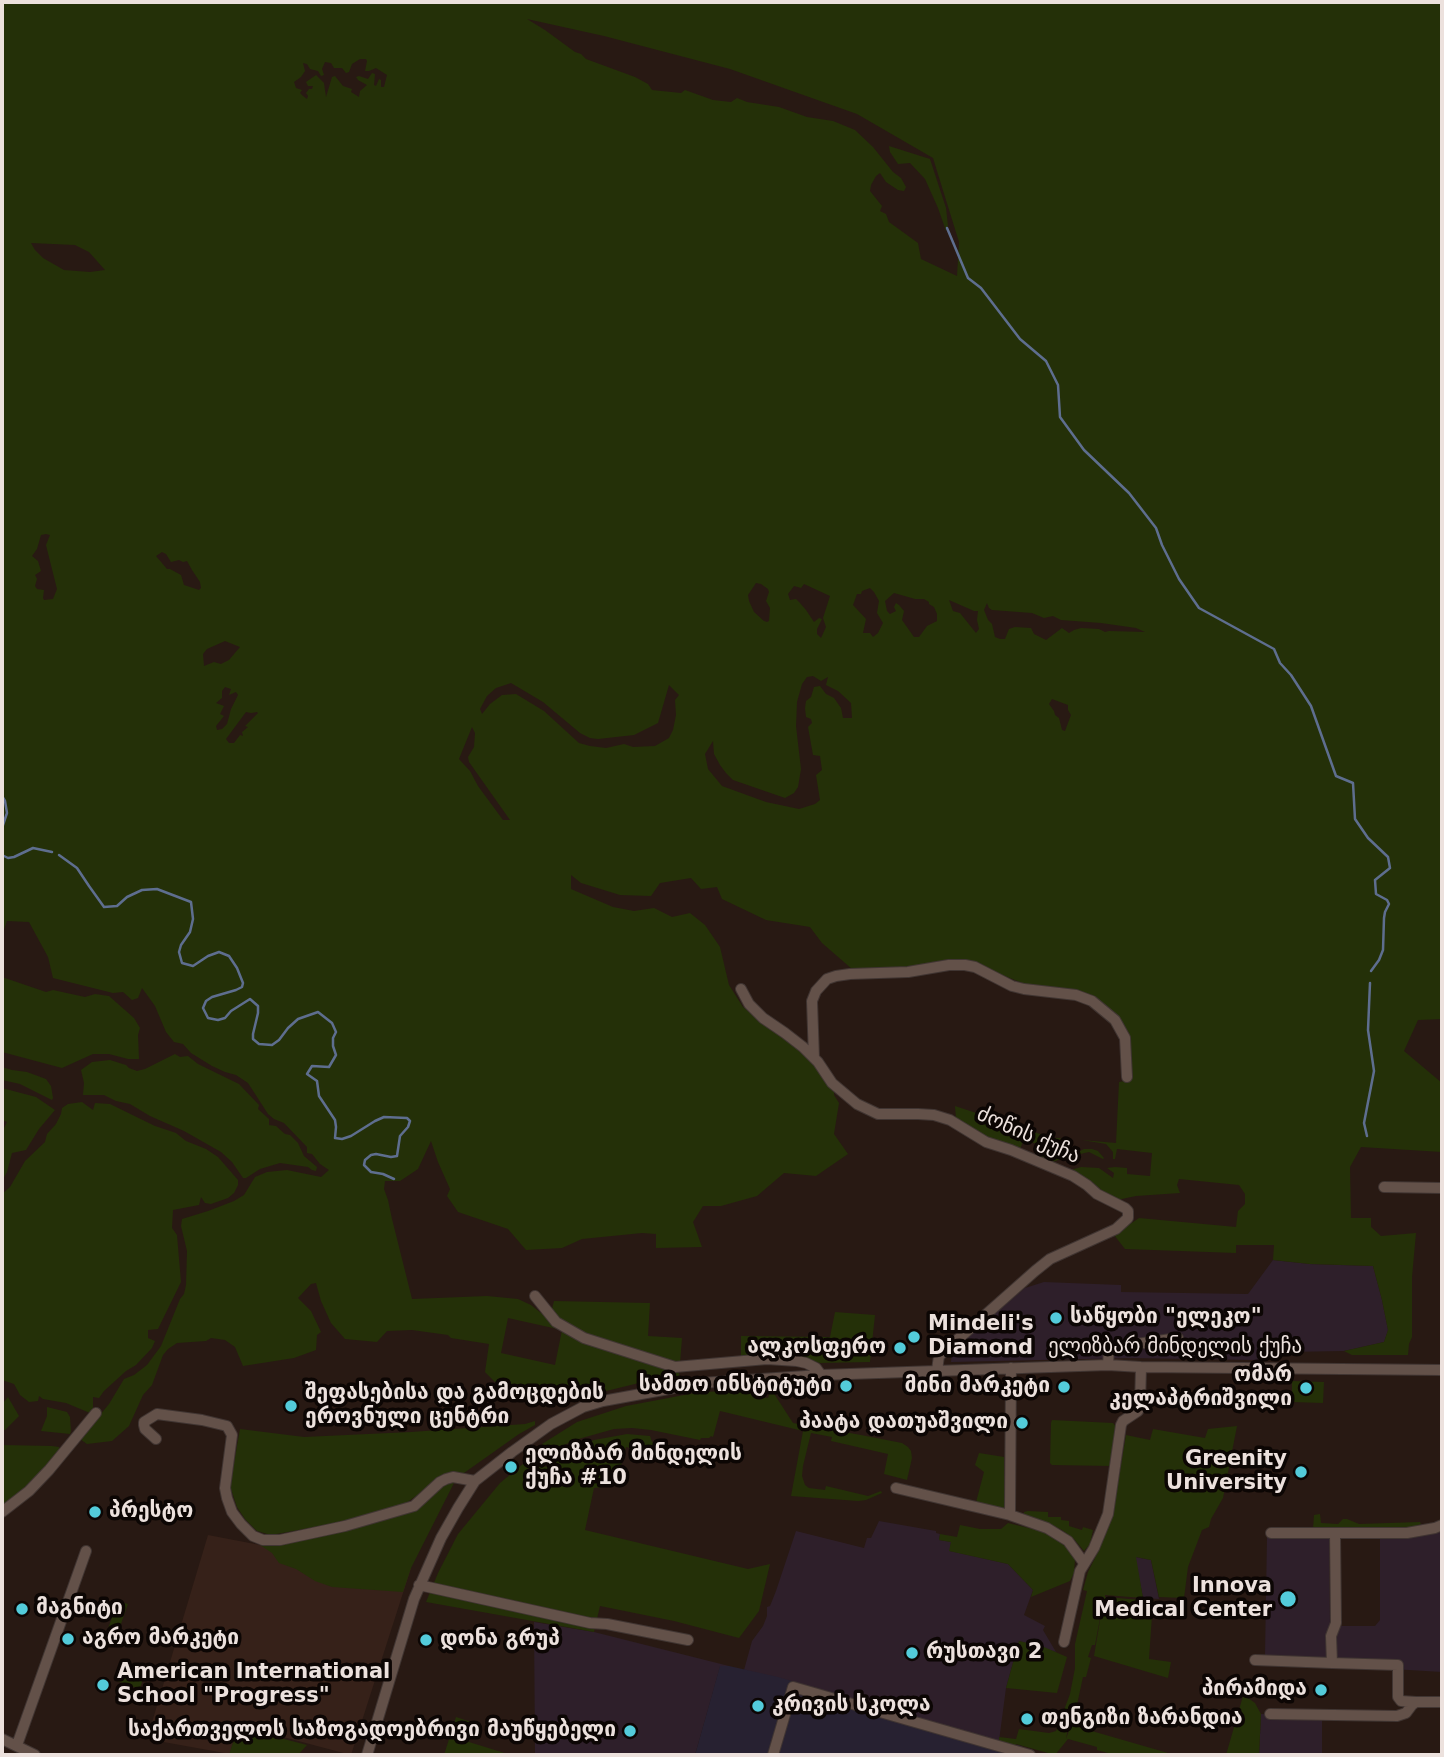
<!DOCTYPE html>
<meta charset="utf-8">
<style>
body{margin:0}
#map{position:relative;width:1444px;height:1757px;overflow:hidden;background:#281913;font-family:"DejaVu Sans",sans-serif}
canvas{display:block}
.frame{position:absolute;inset:0;border:4px solid #ece1dd;pointer-events:none}
</style>
<div id="map">
<canvas width="1444" height="1757"></canvas>
<div class="frame"></div>
</div>
<script>
const ctx = document.querySelector('canvas').getContext('2d');
ctx.lineJoin = 'round';
function fill(path, color) {
  ctx.fillStyle = color;
  ctx.fill(path, 'evenodd');
}
function toPath(rows) {
  const path = new Path2D();
  for (const r of rows) {
    path.moveTo(r[0], r[1]);
    for (let i = 2; i < r.length; i += 2) path.lineTo(r[i], r[i + 1]);
  }
  return path;
}
function strokePath(path, color, width, dash) {
  ctx.strokeStyle = color;
  ctx.lineWidth = width;
  ctx.lineCap = dash ? 'butt' : 'round';
  ctx.setLineDash(dash || []);
  ctx.stroke(path);
}
function label(font, color, halo, rows, align = 'center') {
  ctx.font = font + ' "DejaVu Sans","Noto Sans Georgian",sans-serif';
  ctx.lineWidth = 7;
  ctx.setLineDash([]);
  ctx.textBaseline = 'middle';
  ctx.strokeStyle = halo;
  ctx.fillStyle = color;
  for (const [text, x, y, turn = 0] of rows) {
    ctx.save();
    ctx.translate(x, y);
    ctx.rotate((+turn || 0) * Math.PI / 180);
    ctx.textAlign = isNaN(turn) ? turn : align;
    if (halo) ctx.strokeText(text, 0, 0);
    ctx.fillText(text, 0, 0);
    ctx.restore();
  }
}
fill(toPath([
 [1273,1260,1310,1264,1373,1266,1382,1300,1388,1330,1384,1342,1344,1351,1286,1352,1276,1357,1256,1360,1130,1358,951,1362,952,1351,965,1341,967,1337,1025,1288,1044,1282,1121,1285,1121,1292,1248,1294],
 [879,1521,936,1531,936,1533,940,1534,939,1540,951,1542,950,1551,1008,1564,1033,1590,1024,1615,1045,1626,1043,1630,1056,1652,1019,1641,1006,1688,999,1741,798,1683,744,1670,752,1641,763,1626,767,1616,767,1607,770,1606,776,1591,796,1531,864,1548,867,1538,871,1538],
 [1442,1529,1442,1672,1392,1669,1265,1655,1267,1537,1329,1538,1330,1626,1375,1626,1380,1620,1380,1539],
 [1135,1557,1151,1560,1159,1599,1143,1598],
 [534,1622,594,1632,729,1666,720,1667,695,1755,535,1755],
 [1261,1714,1322,1715,1322,1755,1259,1755]
]), '#2e1f2a');
fill(toPath([
 [720,1666,729,1666,778,1677,999,1741,1022,1746,1020,1755,695,1755]
]), '#272131');
fill(toPath([
 [208,1535,260,1545,411,1568,351,1755,238,1725,230,1754,147,1739]
]), '#362119');
fill(toPath([
 [2,2,1442,2,1442,1019,1418,1020,1404,1051,1442,1083,1442,1152,1361,1147,1350,1167,1351,1218,1371,1218,1371,1227,1381,1236,1416,1233,1412,1277,1412,1337,1409,1344,1408,1355,1352,1355,1344,1351,1384,1342,1388,1330,1382,1300,1373,1266,1310,1264,1273,1260,1274,1245,1236,1245,1236,1253,1125,1249,1114,1235,1139,1218,1236,1227,1238,1211,1245,1204,1245,1194,1239,1185,1179,1179,1177,1185,1180,1193,1136,1196,1117,1200,1108,1196,1092,1182,1071,1170,1081,1167,1099,1168,1113,1178,1114,1173,1107,1168,1115,1167,1127,1168,1127,1174,1150,1176,1152,1153,1117,1149,1115,1159,1113,1159,1113,1152,1106,1144,1082,1140,1116,1143,1119,1082,1131,1080,1131,1069,1128,1060,1129,1033,1119,1018,1109,1008,1025,984,972,963,949,959,908,967,852,969,822,943,810,927,766,920,722,899,717,887,701,889,691,878,660,883,651,896,620,895,581,883,571,875,571,889,613,907,634,911,654,908,672,917,690,913,705,925,720,947,729,985,743,1007,814,1062,834,1091,834,1095,839,1103,834,1134,848,1154,816,1176,784,1173,757,1196,721,1206,703,1206,693,1222,702,1247,656,1248,656,1234,642,1233,582,1239,562,1248,526,1250,508,1229,458,1212,447,1196,450,1189,438,1162,431,1141,418,1169,400,1181,385,1181,384,1189,388,1200,392,1219,412,1299,487,1296,518,1299,531,1305,556,1325,678,1371,680,1377,639,1383,569,1400,537,1396,512,1389,495,1382,485,1372,489,1344,451,1338,448,1335,412,1330,387,1331,377,1342,345,1339,331,1323,321,1301,316,1283,311,1284,298,1298,311,1311,321,1332,317,1335,316,1350,294,1358,243,1366,235,1347,225,1340,211,1338,206,1341,177,1343,168,1349,163,1355,152,1385,143,1395,129,1426,112,1441,87,1444,80,1439,109,1404,124,1379,134,1375,147,1365,161,1346,180,1299,184,1294,186,1285,187,1251,181,1226,182,1219,208,1211,234,1201,244,1195,255,1177,267,1172,287,1170,321,1177,329,1170,320,1164,312,1154,307,1153,307,1147,284,1123,274,1119,268,1114,248,1083,236,1075,225,1072,212,1066,191,1053,183,1044,174,1042,166,1032,155,1006,142,988,138,998,132,1000,123,992,113,993,53,978,48,957,29,922,7,921,2,935],
 [527,19,604,36,730,69,857,114,933,158,959,242,957,276,921,259,918,243,889,222,886,214,880,211,882,206,870,191,871,185,876,176,880,173,886,182,898,190,904,191,906,187,901,178,893,172,873,147,855,130,833,121,807,117,779,107,747,102,737,98,731,102,713,100,685,90,681,93,652,90,648,84,635,77,586,59,581,54,575,52,545,30],
 [360,59,366,59,367,61,365,71,369,71,376,68,387,75,384,87,381,87,381,80,379,79,376,86,374,85,375,74,372,73,368,79,359,76,356,77,358,80,367,85,360,91,359,97,351,92,352,89,343,86,335,76,332,77,326,97,324,83,316,75,306,82,308,86,313,86,312,89,309,89,306,93,308,96,307,99,303,96,300,93,302,90,296,88,294,82,301,77,305,71,303,63,307,64,310,69,318,71,321,76,324,75,322,69,325,62,331,63,334,68,342,68,346,73,349,72,352,64],
 [31,243,75,245,89,252,105,270,90,272,64,270,43,258,35,250],
 [46,534,50,535,46,545,57,589,53,599,44,600,43,598,44,590,37,589,35,586,37,579,35,575,41,571,38,561,32,556,37,549,41,535],
 [162,552,166,554,171,562,179,560,183,562,187,561,192,570,200,582,201,588,199,590,184,585,181,575,170,569,167,569,156,556],
 [756,583,761,584,768,589,769,592,766,601,770,608,769,621,767,622,764,621,754,612,749,601,748,595],
 [804,584,830,596,823,618,826,627,821,638,817,634,817,629,822,619,819,618,814,622,806,610,800,603,796,599,790,600,788,594,794,586,801,588],
 [870,588,874,592,879,601,877,613,883,623,878,633,873,637,870,633,863,633,866,619,853,605,857,594,861,594,862,591],
 [894,593,915,599,924,599,929,602,929,604,934,607,937,614,937,621,927,626,919,637,914,637,902,620,904,611,899,605,896,603,894,607,896,611,890,614,887,611,885,601],
 [949,600,974,611,978,611,977,620,979,629,976,633,960,613,953,611],
 [987,603,989,608,992,610,1032,613,1044,618,1053,616,1061,620,1101,623,1136,628,1145,632,1109,631,1105,632,1099,629,1081,628,1074,630,1069,633,1062,628,1046,640,1034,634,1031,628,1015,627,1009,629,1005,639,1000,639,995,637,992,624,988,620,984,610],
 [225,641,240,647,229,660,221,664,214,662,204,666,203,654,207,649],
 [813,676,821,681,828,677,826,685,838,691,851,703,852,718,843,718,841,708,834,698,826,694,820,686,814,687,811,697,806,701,805,708,806,717,811,719,812,723,808,727,813,755,820,756,822,770,816,775,820,800,815,804,799,809,766,802,722,786,708,769,705,754,713,741,714,754,720,765,726,773,733,780,785,798,794,793,798,787,801,769,796,726,797,702,802,684,807,677],
 [511,683,543,702,580,733,590,738,598,739,634,735,658,723,669,685,679,695,675,700,676,715,673,730,669,738,655,746,633,747,624,744,606,748,590,746,579,743,544,711,516,694,502,695,490,704,482,714,480,709,487,696,496,688],
 [225,687,231,689,229,695,236,692,238,695,231,709,227,724,222,729,217,730,216,726,224,716,220,714,224,706,216,703,222,698,222,691],
 [1052,699,1068,705,1068,710,1071,715,1065,731,1062,730,1059,718,1055,715,1054,711,1049,704],
 [246,712,251,713,257,712,258,713,245,726,248,727,242,732,243,736,240,735,234,743,229,743,226,739],
 [472,727,475,733,474,747,468,757,469,762,510,820,503,820,478,786,470,771,459,759],
 [508,1318,562,1330,555,1365,501,1353],
 [889,146,930,159,946,208,948,226,946,231,938,208,925,179,910,163,898,164,890,152],
 [2,977,46,992,53,990,85,997,95,994,109,996,134,1018,140,1028,138,1035,139,1059,128,1059,109,1054,93,1054,62,1068,2,1052],
 [175,1054,180,1057,188,1056,198,1064,239,1084,259,1105,258,1109,269,1119,269,1125,276,1126,285,1134,290,1135,298,1143,304,1156,317,1167,316,1171,312,1170,308,1167,280,1163,260,1169,246,1178,243,1178,232,1162,221,1152,184,1131,150,1116,130,1104,116,1101,104,1095,83,1095,84,1083,81,1070,92,1062,110,1060,126,1065,129,1068,137,1071,145,1069],
 [2,1067,12,1070,27,1072,46,1079,51,1086,53,1098,52,1100,20,1084,2,1080],
 [2,1088,36,1097,55,1110,39,1129,26,1150,12,1153,7,1172,2,1181,2,1132,7,1122,2,1120],
 [82,1102,93,1110,95,1103,110,1104,155,1126,176,1133,186,1141,206,1149,218,1157,238,1180,238,1185,234,1193,228,1198,211,1204,205,1203,201,1197,199,1205,173,1210,172,1228,177,1235,181,1282,158,1329,148,1330,148,1338,155,1341,152,1348,136,1365,126,1371,104,1391,99,1398,93,1397,93,1408,90,1413,66,1403,43,1399,39,1396,38,1401,29,1402,20,1395,14,1384,2,1380,2,1194,10,1187,25,1161,45,1142,47,1134,56,1124,61,1114,62,1108,68,1104],
 [955,1106,1052,1138,1061,1138,1058,1142,1044,1144,1023,1142,1020,1149,988,1139,956,1118],
 [1054,1149,1063,1150,1066,1154,1076,1153,1084,1149,1092,1149,1098,1151,1104,1158,1103,1159,1089,1152,1063,1158,1053,1162,1037,1156,1044,1151],
 [554,1301,650,1303,648,1336,682,1338,680,1363,584,1336,558,1320,552,1309],
 [835,1312,875,1315,870,1362,820,1363,802,1358,741,1357,741,1336,830,1337],
 [1292,1381,1324,1382,1323,1403,1292,1402],
 [370,1386,380,1387,382,1389,378,1418,376,1423,365,1424,363,1421,367,1387],
 [764,1390,763,1397,768,1398,770,1392,773,1392,793,1423,861,1435,902,1443,908,1447,911,1451,912,1458,907,1480,884,1474,888,1454,831,1441,832,1437,811,1433,803,1466,802,1476,805,1485,809,1488,825,1490,826,1486,868,1496,881,1491,882,1493,866,1500,858,1501,791,1496,803,1431,720,1411,713,1437,711,1436,709,1438,701,1438,700,1440,651,1430,632,1428,614,1429,575,1440,545,1454,542,1444,577,1422,626,1406,700,1392],
 [8,1397,19,1416,5,1430,2,1430,2,1404],
 [47,1407,67,1412,70,1417,71,1431,70,1434,41,1431,47,1416],
 [1052,1420,1113,1423,1117,1428,1112,1466,1052,1465,1050,1463,1051,1423],
 [535,1421,535,1425,519,1434,464,1473,449,1473,406,1503,343,1522,271,1535,257,1531,245,1519,237,1507,230,1486,240,1429,304,1437,411,1432,525,1424],
 [1237,1426,1223,1498,1211,1519,1209,1527,1202,1530,1188,1567,1184,1598,1159,1597,1151,1560,1136,1557,1143,1598,1105,1595,1105,1597,1153,1601,1149,1659,1171,1662,1168,1678,1094,1656,1104,1597,1095,1645,1092,1645,1088,1657,1091,1658,1086,1677,1083,1677,1073,1723,1069,1722,1066,1739,1071,1725,1175,1755,1115,1755,1097,1750,1097,1747,1068,1739,1055,1755,1016,1744,1015,1746,999,1741,999,1737,1016,1739,1019,1729,1049,1733,1056,1731,1070,1694,1075,1668,1075,1644,1087,1591,1083,1590,1088,1572,1097,1554,1111,1515,1116,1494,1126,1435,1150,1440,1153,1429,1205,1438,1208,1429],
 [627,1434,650,1436,652,1442,693,1450,693,1463,626,1447,617,1481,603,1487,594,1488,585,1530,748,1569,770,1564,759,1611,739,1638,674,1621,600,1606,594,1632,426,1602,438,1573,458,1534,500,1483,523,1464,548,1467,548,1462,573,1448,594,1440],
 [2,1445,52,1446,59,1447,60,1451,45,1470,2,1509],
 [979,1453,1004,1457,1005,1508,1000,1512,975,1506,984,1472,975,1465],
 [447,1483,454,1483,411,1568,403,1592,332,1587,315,1581,296,1569,279,1563,272,1553,260,1545,345,1530,417,1510],
 [1028,1511,1048,1512,1048,1517,1061,1517,1061,1520,1069,1521,1069,1526,1082,1530,1083,1527,1093,1530,1090,1544,1084,1551,1074,1539,1062,1530,1041,1520,1024,1516,1024,1512],
 [1320,1514,1321,1523,1338,1524,1343,1519,1347,1519,1359,1524,1420,1522,1421,1524,1411,1528,1313,1529,1314,1515],
 [1008,1523,1045,1532,1068,1548,1075,1559,1074,1573,1070,1581,1031,1597,1033,1590,1008,1564,949,1551,951,1542,939,1540,940,1534,957,1537,960,1525,980,1529,1001,1529],
 [118,1601,128,1604,116,1638,106,1634],
 [1019,1641,1044,1647,1067,1657,1057,1693,1006,1688],
 [118,1667,144,1675,140,1689,114,1680],
 [1243,1696,1248,1698,1255,1703,1261,1714,1259,1755,1226,1755],
 [456,1717,474,1723,469,1742,511,1755,444,1755],
 [238,1727,307,1745,298,1755,229,1755]
]), '#243008');
strokePath(toPath([
 [947,228,968,278,981,288,1020,339,1046,361,1058,385,1060,417,1084,450,1129,493,1156,528,1162,545,1179,579,1199,608,1274,649,1280,663,1291,675,1311,706,1336,776,1353,783,1355,819,1368,838,1388,857,1390,868,1375,880,1376,894,1387,900,1389,904,1385,912,1384,918,1383,950,1379,960,1371,971],
 [2,796,5,801,7,813,2,828],
 [2,855,8,858,14,857,33,848,52,852],
 [59,855,77,868,89,886,104,907,117,906,127,897,142,890,157,889,191,902,193,919,190,932,181,945,179,952,182,963,193,966,208,956,219,952,229,956,237,968,243,983,242,987,236,990,212,997,206,1001,203,1008,208,1018,218,1020,225,1018,231,1011,250,999,258,1006,258,1013,253,1034,253,1039,259,1044,272,1045,279,1040,288,1028,298,1019,318,1012,332,1023,336,1032,333,1038,333,1046,336,1055,329,1067,312,1066,307,1074,317,1081,319,1096,335,1120,336,1127,335,1138,342,1139,351,1136,375,1121,384,1117,407,1118,410,1121,408,1127,400,1136,397,1156,391,1157,376,1154,371,1155,365,1160,364,1165,371,1172,383,1174,394,1179],
 [1367,1136,1364,1123,1374,1071,1368,1030,1370,983]
]), '#5e6e8f', 2.5);
const minor = toPath([
 [741,989,749,1004,763,1018,785,1033,803,1047,818,1062,832,1083,857,1104,878,1114,918,1114,934,1115,950,1120,986,1142,1011,1150,1073,1176,1087,1185,1097,1194,1125,1208,1128,1211,1128,1218,1116,1229,1050,1259,1035,1271,939,1356,937,1370],
 [814,1058,812,1001,816,991,827,979,836,976,850,974,908,972,949,965,965,965,975,967,1012,986,1024,989,1076,995,1092,1001,1115,1020,1125,1038,1127,1077],
 [1384,1187,1442,1188],
 [535,1296,556,1322,584,1338,675,1367,767,1359,797,1361,806,1363,816,1368,821,1375],
 [1108,1365,1109,1348,1178,1338],
 [156,1439,145,1429,144,1425,144,1422,157,1414,202,1420,227,1426,232,1435,225,1488,227,1498,232,1512,241,1524,253,1536,263,1540,280,1540,345,1526,414,1506,440,1482,446,1479,453,1477,475,1481],
 [896,1488,1010,1515,1047,1528,1068,1541,1084,1563],
 [2,1512,29,1491,49,1470,96,1413],
 [1010,1515,1011,1368],
 [1271,1533,1407,1533,1435,1528,1442,1525],
 [1335,1533,1336,1623,1331,1636,1332,1663,1398,1665,1398,1697,1401,1701,1416,1702],
 [419,1585,590,1623,607,1624,688,1640],
 [1064,1642,1080,1571,1094,1548,1108,1514,1121,1425,1123,1421,1138,1411,1140,1406,1141,1367],
 [1255,1660,1332,1663],
 [1270,1714,1397,1716,1406,1713,1412,1705,1416,1702,1442,1702],
 [2,1739,35,1755],
 [17,1745,86,1551],
 [367,1755,414,1599,441,1538,458,1508,475,1481,512,1452,551,1424,583,1407,603,1401,701,1383,821,1375,1108,1365,1141,1367,1442,1370],
 [773,1755,793,1687,1030,1755]
]);
strokePath(minor, '#403532', 12);
strokePath(minor, '#635149', 10);
for (const [x, y, r, color] of [
 [1056,1318,7,"#53cbda"],
 [914,1337,7,"#53cbda"],
 [900,1348,7,"#53cbda"],
 [846,1386,7,"#53cbda"],
 [1064,1387,7,"#53cbda"],
 [1306,1388,7,"#53cbda"],
 [291,1406,7,"#53cbda"],
 [1022,1423,7,"#53cbda"],
 [511,1467,7,"#53cbda"],
 [1301,1472,7,"#53cbda"],
 [95,1512,7,"#53cbda"],
 [1288,1599,9,"#53cbda"],
 [22,1609,7,"#53cbda"],
 [68,1639,7,"#53cbda"],
 [426,1640,7,"#53cbda"],
 [912,1653,7,"#53cbda"],
 [103,1685,7,"#53cbda"],
 [1321,1690,7,"#53cbda"],
 [758,1706,7,"#53cbda"],
 [1027,1719,7,"#53cbda"],
 [630,1731,7,"#53cbda"]
]) {
  const dot = new Path2D();
  dot.arc(x, y, r, 0, 2 * Math.PI);
  ctx.fillStyle = color;
  ctx.fill(dot);
  strokePath(dot, '#0c0604', 2.5);
}
label('21px', '#ece1dd', '#0c0604', [
 ["ძოწის ქუჩა",1028,1136,24],
 ["ელიზბარ მინდელის ქუჩა",1175,1348]
]);
label('bold 21px', '#ece1dd', '#0c0604', [
 ["საწყობი \"ელეკო\"",1070,1318],
 ["Mindeli's",928,1325],
 ["Diamond",928,1349],
 ["ალკოსფერო",886,1348,"right"],
 ["ომარ",1292,1376,"right"],
 ["კელაპტრიშვილი",1292,1400,"right"],
 ["სამთო ინსტიტუტი",832,1386,"right"],
 ["მინი მარკეტი",1050,1387,"right"],
 ["შეფასებისა და გამოცდების",305,1394],
 ["ეროვნული ცენტრი",305,1418],
 ["პაატა დათუაშვილი",1008,1423,"right"],
 ["ელიზბარ მინდელის",525,1455],
 ["ქუჩა #10",525,1479],
 ["Greenity",1287,1460,"right"],
 ["University",1287,1484,"right"],
 ["პრესტო",109,1512],
 ["Innova",1272,1587,"right"],
 ["Medical Center",1272,1611,"right"],
 ["მაგნიტი",36,1609],
 ["აგრო მარკეტი",82,1639],
 ["დონა გრუპ",440,1640],
 ["რუსთავი 2",926,1653],
 ["American International",117,1673],
 ["School \"Progress\"",117,1697],
 ["პირამიდა",1307,1690,"right"],
 ["კრივის სკოლა",772,1706],
 ["თენგიზი ზარანდია",1041,1719],
 ["საქართველოს საზოგადოებრივი მაუწყებელი",616,1731,"right"]
], 'left');
</script>
